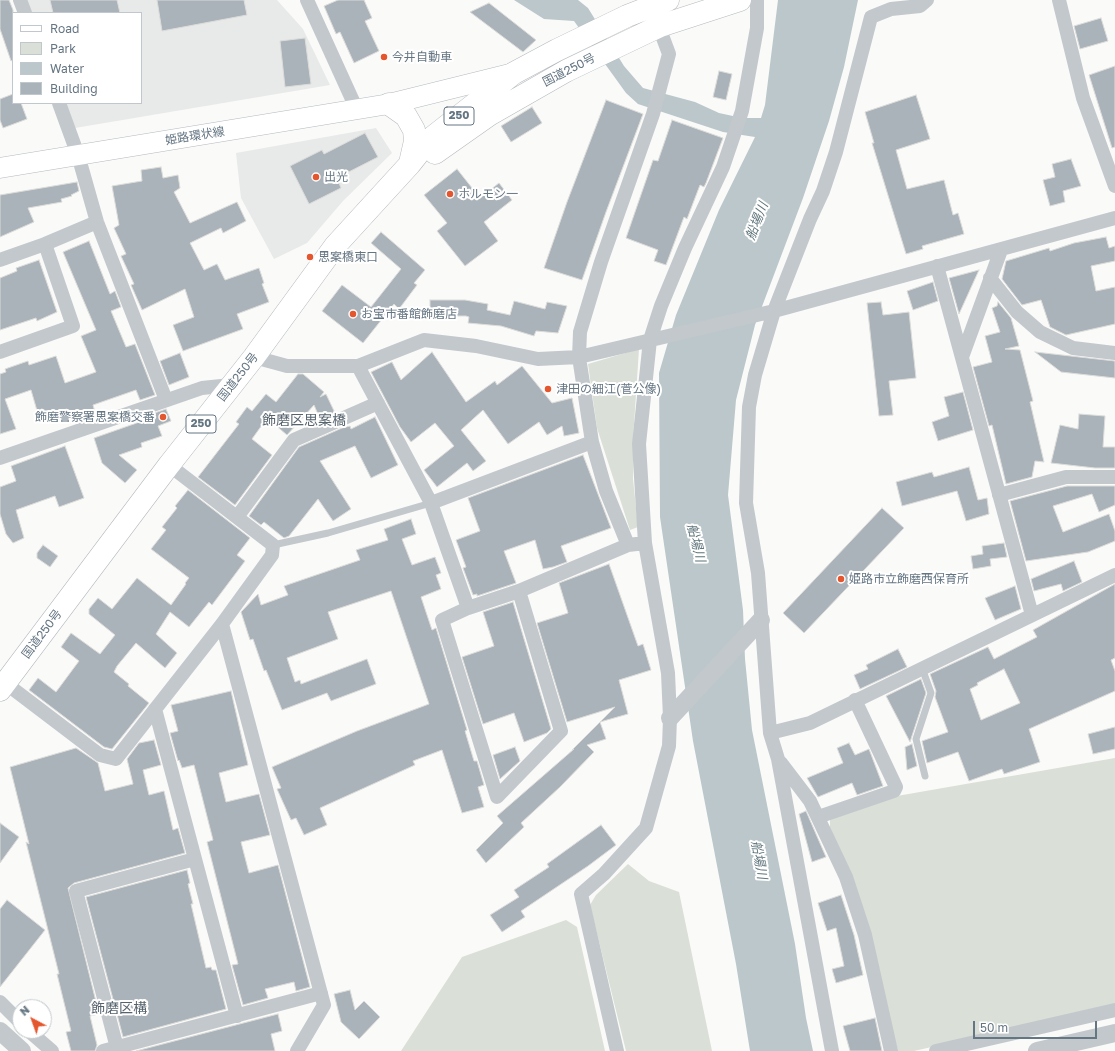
<!DOCTYPE html>
<meta charset="utf-8">
<style>
body{margin:0}
#map{position:relative;width:1115px;height:1051px;overflow:hidden;background:#fafaf8;font-family:"Golos Text",sans-serif}
canvas{display:block}
.legend{position:absolute;left:12px;top:12px;width:130px;height:92px;box-sizing:border-box;background:#fff;border:1px solid #c1c8cd;margin:0;padding:5px 7px;list-style:none;font-size:12px;color:#657683}
.legend li{display:flex;align-items:center;gap:8px;height:20px}
.legend b{width:20px;border:1px solid #c1c8cd}
.north{position:absolute;left:12px;top:999px;width:40px;height:40px;box-sizing:border-box;background:#fff;border:1px solid #c1c8cd;border-radius:50%;rotate:319deg;font-size:11px;font-weight:700;line-height:16px;text-align:center;color:#657683}
.north::after{content:'';display:block;margin:auto;width:14px;height:18px;background:#e4572e;clip-path:polygon(50% 0,100% 100%,50% 72%,0 100%)}
.scale{position:absolute;left:973px;top:1021px;width:124px;height:18px;box-sizing:border-box;border:2px solid #657683;border-top:0;padding-left:5px;font-size:12px;line-height:14px;white-space:nowrap;color:#657683;-webkit-text-stroke:3px #fff;paint-order:stroke}
</style>
<div id="map">
<canvas width="1115" height="1051"></canvas>
<ul class="legend">
<li><b style="height:5px;background:#fff"></b>Road</li>
<li><b style="height:11px;background:#dadfd7"></b>Park</li>
<li><b style="height:11px;background:#bbc7cb"></b>Water</li>
<li><b style="height:11px;background:#aab3b9"></b>Building</li>
</ul>
<div class="north">N</div>
<div class="scale">50 m</div>
</div>
<script>
const ctx = document.querySelector('canvas').getContext('2d');
ctx.lineJoin = 'round';
function fill(path, color) {
  ctx.fillStyle = color;
  ctx.fill(path, 'evenodd');
}
function toPath(rows) {
  const path = new Path2D();
  for (const r of rows) {
    path.moveTo(r[0], r[1]);
    for (let i = 2; i < r.length; i += 2) path.lineTo(r[i], r[i + 1]);
  }
  return path;
}
function strokePath(path, color, width, dash) {
  ctx.strokeStyle = color;
  ctx.lineWidth = width;
  ctx.lineCap = dash ? 'butt' : 'round';
  ctx.setLineDash(dash || []);
  ctx.stroke(path);
}
function label(font, color, halo, rows, align = 'center') {
  ctx.font = font + ' "Golos Text","Noto Sans JP",sans-serif';
  ctx.lineWidth = 4;
  ctx.setLineDash([]);
  ctx.textBaseline = 'middle';
  ctx.strokeStyle = halo;
  ctx.fillStyle = color;
  for (const [text, x, y, turn = 0] of rows) {
    ctx.save();
    ctx.translate(x, y);
    ctx.rotate((+turn || 0) * Math.PI / 180);
    ctx.textAlign = isNaN(turn) ? turn : align;
    if (halo) ctx.strokeText(text, 0, 0);
    ctx.fillText(text, 0, 0);
    ctx.restore();
  }
}
fill(toPath([
 [26,0,277,0,303,29,330,85,75,128,65,103,141,103,141,13,31,13],
 [376,128,392,153,343,201,307,243,274,259,241,198,236,153]
]), '#e8e9e9');
fill(toPath([
 [639,349,633,439,633,479,638,527,630,530,597,428,588,364],
 [1115,758,1115,1005,914,1051,898,1051,855,886,830,829,830,817,897,796],
 [628,864,649,881,679,892,712,1051,626,1051,590,905,596,895],
 [566,920,577,927,605,1051,401,1051,462,957]
]), '#dadfd7');
fill(toPath([
 [514,0,578,0,588,8,624,66,643,88,695,102,719,113,742,118,761,118,765,105,778,0,858,0,844,67,829,121,803,198,755,325,736,400,728,495,743,610,745,659,752,730,795,944,806,1018,813,1051,750,1051,736,964,693,741,660,517,659,373,676,315,719,210,755,137,723,132,638,104,626,93,574,21,544,19]
]), '#bbc7cb');
const building = toPath([
 [0,0,9,0,13,10,13,60,11,61,0,29,0,0],
 [50,0,117,0,120,13,53,13,50,0],
 [157,0,244,0,247,15,162,31,157,0],
 [338,0,364,0,372,18,365,21,379,51,354,63,340,32,336,34,324,6,338,0],
 [489,3,536,40,523,52,470,12,489,3],
 [1101,18,1108,41,1080,49,1074,26,1101,18],
 [305,38,311,84,285,87,280,41,305,38],
 [1115,66,1115,147,1112,148,1089,75,1115,66],
 [719,71,732,74,726,100,713,97,719,71],
 [13,94,13,103,21,103,27,119,3,128,0,120,0,99,13,94],
 [916,95,930,139,896,150,907,189,944,180,953,215,958,213,964,234,922,246,923,249,906,254,872,143,874,143,865,112,916,95],
 [606,100,643,114,606,212,582,280,544,268,567,202,606,100],
 [532,107,542,123,511,142,501,126,532,107],
 [672,120,723,138,706,183,704,187,700,185,687,219,684,217,666,265,654,261,658,250,626,238,653,160,658,161,672,120],
 [365,133,378,157,337,178,341,188,309,204,290,166,322,150,324,154,365,133],
 [1071,159,1081,186,1063,191,1065,202,1050,206,1043,180,1055,177,1052,164,1071,159],
 [161,167,163,178,178,175,180,188,174,192,190,223,237,202,246,221,223,233,221,228,190,243,204,270,217,264,225,280,259,268,264,283,262,284,269,302,237,314,243,329,183,351,173,325,194,317,185,289,142,310,131,285,134,284,121,256,126,254,114,228,119,225,112,186,142,181,141,170,161,167],
 [457,169,480,198,499,183,512,200,484,222,498,241,465,266,437,231,447,223,424,195,457,169],
 [77,182,79,191,71,195,72,196,61,199,62,202,28,208,34,222,0,237,0,195,77,182],
 [381,232,425,270,414,283,417,285,399,309,394,304,363,343,322,311,342,285,371,307,401,269,371,243,381,232],
 [1106,237,1109,248,1115,246,1115,261,1091,266,1096,291,1115,287,1115,324,1066,335,1050,327,1041,300,1022,305,1002,279,1006,261,1049,248,1050,251,1074,243,1106,237],
 [89,241,110,294,115,291,121,307,111,311,126,347,135,344,155,395,140,400,136,390,93,405,96,416,76,423,73,412,40,421,31,390,5,399,16,429,0,434,0,374,6,372,5,369,28,361,29,365,56,356,65,383,96,372,81,336,96,330,63,252,89,241],
 [39,260,57,312,37,321,36,318,0,330,0,278,17,271,16,268,39,260],
 [979,270,959,314,949,278,979,270],
 [933,282,938,301,913,310,907,291,933,282],
 [430,300,465,300,488,304,487,310,510,315,514,301,545,309,547,302,567,306,558,333,536,331,534,336,501,326,468,323,469,317,466,316,430,316,430,300],
 [881,302,883,315,909,312,916,378,889,381,893,415,879,416,867,303,881,302],
 [998,302,1011,318,1019,346,1005,349,1020,350,1033,401,1030,402,1044,462,1035,461,1032,477,1006,484,992,425,989,426,973,367,992,362,985,336,1000,332,992,308,997,306,998,302],
 [432,352,466,402,495,381,497,385,522,366,552,403,572,398,579,433,564,436,562,426,547,435,539,422,508,444,483,410,461,430,486,461,473,471,467,463,437,487,424,470,454,446,435,423,411,442,400,427,371,372,392,362,401,380,432,352],
 [1035,352,1115,361,1115,378,1061,372,1035,352],
 [180,353,189,377,169,385,160,361,180,353],
 [298,374,303,374,324,392,320,397,326,394,335,413,320,419,314,405,287,435,267,418,252,439,272,455,235,505,198,477,239,424,236,422,247,407,252,411,266,394,276,402,298,374],
 [963,392,973,430,938,441,932,422,949,416,944,397,963,392],
 [166,409,171,421,158,426,162,436,141,443,142,447,119,455,137,470,125,483,102,463,94,438,148,419,146,416,166,409],
 [1079,414,1105,416,1103,447,1115,447,1115,468,1095,468,1051,463,1060,425,1078,429,1079,414],
 [375,417,398,465,371,478,355,446,320,461,351,509,333,521,318,499,289,536,284,538,264,522,261,525,249,516,299,447,342,428,350,426,351,429,375,417],
 [65,446,84,498,59,507,55,496,16,510,24,538,13,543,6,534,0,514,0,487,16,481,11,466,65,446],
 [583,455,611,528,561,546,567,562,553,567,543,569,535,540,504,551,516,583,477,596,477,594,473,595,463,568,466,567,456,540,480,531,468,498,583,455],
 [969,467,978,500,987,498,989,514,966,521,957,491,902,506,896,482,932,472,934,477,969,467],
 [1067,486,1115,486,1115,505,1099,512,1092,494,1053,506,1063,532,1109,514,1115,531,1115,541,1088,552,1026,561,1010,501,1067,486],
 [188,490,250,538,237,555,245,561,212,605,209,602,189,627,170,612,156,634,177,653,165,668,136,643,117,666,114,672,129,684,128,686,149,703,112,749,104,747,29,690,38,678,56,692,79,661,61,647,71,633,100,654,115,635,89,614,89,609,98,598,112,609,137,578,171,605,186,584,185,583,189,578,151,549,166,530,162,527,177,508,175,506,188,490],
 [882,508,904,528,804,633,783,613,882,508],
 [411,519,416,534,402,539,412,565,435,557,441,573,436,575,441,589,421,597,432,630,436,628,467,730,465,731,474,761,477,761,484,785,478,787,484,807,462,813,442,750,413,761,415,765,320,808,327,825,304,835,296,818,291,820,277,789,281,788,272,767,357,731,429,704,391,591,328,612,338,639,287,658,295,682,300,680,301,684,367,659,376,684,331,701,327,693,282,710,266,670,264,671,253,639,250,640,241,612,258,594,261,605,288,595,284,586,360,560,356,550,388,540,384,529,411,519],
 [1004,543,1007,557,990,559,991,566,973,569,971,556,983,554,982,546,1004,543],
 [43,545,58,556,50,567,37,558,37,553,43,545],
 [1074,561,1082,582,1063,591,1061,584,1034,591,1031,579,1074,561],
 [609,564,638,646,643,644,651,670,619,680,628,714,600,722,606,739,587,745,594,752,560,787,521,823,524,827,486,863,476,850,503,823,497,816,574,749,572,750,615,707,567,722,537,623,568,613,559,583,609,564],
 [1115,584,1115,658,1111,660,1115,671,1115,691,1029,729,1040,762,1004,774,1002,769,969,781,958,752,927,763,922,741,948,732,935,697,936,691,930,674,988,647,994,659,1037,637,1033,630,1115,584],
 [1004,669,1020,703,981,720,970,689,978,685,977,683,1004,669],
 [1015,586,1021,609,995,620,985,598,1015,586],
 [513,602,551,729,547,733,524,742,514,713,483,724,462,657,494,646,483,612,513,602],
 [898,649,907,667,860,689,854,675,868,669,866,665,898,649],
 [921,679,926,693,910,742,886,696,921,679],
 [231,691,248,765,219,773,226,802,259,794,270,835,241,842,249,873,278,865,310,987,296,991,294,982,265,989,268,998,243,1005,232,965,238,964,207,842,213,840,194,765,182,768,179,760,178,761,170,733,178,731,171,705,231,691],
 [1115,727,1115,749,1093,754,1088,734,1115,727],
 [154,740,161,765,143,770,149,795,164,791,173,830,178,828,185,853,74,883,68,888,99,1014,90,1016,97,1045,95,1051,71,1051,66,1032,71,1031,57,974,59,974,26,842,29,844,10,767,76,748,98,763,105,791,133,784,127,759,139,743,154,740],
 [849,743,855,755,869,749,883,786,857,795,852,783,818,797,807,778,843,763,837,748,849,743],
 [912,744,917,766,907,770,905,747,912,744],
 [515,747,520,761,500,779,493,755,515,747],
 [806,811,826,857,812,862,799,814,806,811],
 [0,823,19,837,0,863,0,823],
 [601,825,616,845,588,866,521,911,525,917,502,932,490,915,519,897,514,890,549,867,547,864,601,825],
 [187,870,190,883,188,884,193,904,191,904,206,968,211,967,212,970,216,970,226,1009,123,1037,86,897,187,870],
 [841,895,854,935,863,975,836,983,832,969,844,966,836,928,827,931,818,903,841,895],
 [7,900,45,930,0,987,0,909,7,900],
 [350,990,355,1010,364,1001,380,1017,359,1039,341,1022,334,994,350,990],
 [278,1014,282,1031,271,1034,275,1051,136,1051,278,1014],
 [875,1018,882,1051,850,1051,843,1026,875,1018]
]);
fill(building, '#aab3b9');
strokePath(building, '#dcdcda', 1);
const secondary = toPath([
 [0,168,389,104,514,73]
]);
const trunk = toPath([
 [389,104,406,116,414,130,415,141,410,163],
 [435,153,489,115,566,71,660,26,740,0],
 [0,690,169,465,254,357,335,246,410,164,429,140,514,73,557,50,627,16,668,0]
]);
strokePath(secondary, '#b3babf', 21);
strokePath(trunk, '#b4b9bd', 23);
strokePath(toPath([
 [273,545,328,533,431,503],
 [922,668,931,693,916,739,925,776]
]), '#c3c8cc', 7);
strokePath(toPath([
 [20,0,25,13],
 [307,0,357,110],
 [1059,0,1083,98,1115,186],
 [59,103,78,155,97,222,166,400],
 [0,260,45,244,97,222],
 [937,266,1032,615],
 [990,278,1017,312,1040,332,1073,348,1115,353],
 [0,352,73,326,45,244],
 [254,357,287,366,358,366,424,340,476,346,538,359,579,357,774,311,1115,218],
 [962,357,1001,250],
 [358,366,431,503,468,608],
 [0,458,202,388,231,385],
 [999,495,1066,477,1115,477],
 [431,503,592,442],
 [237,517,294,440,378,403],
 [645,543,639,444,650,340,661,306,685,248,723,167,742,111,757,28,757,0],
 [628,545,606,491,592,442,579,357,580,332,601,262,653,114,669,54,656,19],
 [519,591,561,731,497,797,442,620,468,608,519,591,628,545,645,543,668,673,670,718,669,746,646,828,604,874,581,894,617,1051],
 [222,624,324,1005,297,1051],
 [0,679,100,755,116,759,222,624,272,555,273,545,169,465],
 [155,709,195,859],
 [770,733,810,723,1115,575],
 [781,763,810,801,846,877,865,935,891,1051],
 [818,817,894,791,896,787,855,700],
 [0,1002,20,1022],
 [29,1031,52,1051],
 [117,1048,76,891,195,859,237,1016],
 [103,1051,321,993],
 [832,1051,778,759,770,733,758,573,746,503,749,407,755,375,774,311,810,219,823,191,836,152,871,17,891,9,920,6,927,0],
 [936,1051,1115,1010]
]), '#c3c8cc', 14);
strokePath(toPath([
 [670,718,761,620],
 [0,1031,22,1051],
 [1037,1051,1115,1033]
]), '#c3c8cc', 18);
strokePath(secondary, '#fff', 20);
strokePath(trunk, '#fff', 22);
for (const [x, y, r, color] of [
 [384,57,4,"#e4572e"],
 [316,177,4,"#e4572e"],
 [450,194,4,"#e4572e"],
 [310,257,4,"#e4572e"],
 [353,314,4,"#e4572e"],
 [548,389,4,"#e4572e"],
 [163,417,4,"#e4572e"],
 [841,579,4,"#e4572e"]
]) {
  const dot = new Path2D();
  dot.arc(x, y, r, 0, 2 * Math.PI);
  ctx.fillStyle = color;
  ctx.fill(dot);
  strokePath(dot, '#fff', 1.5);
}
for (const [x, y, w] of [
 [459,116,30],
 [201,424,30]
]) {
  const box = new Path2D();
  box.roundRect(x - w / 2, y - 9, w, 18, 3);
  ctx.fillStyle = '#fff';
  ctx.fill(box);
  strokePath(box, '#657683', 1);
}
label('bold 11px', '#657683', null, [
 ["250",459,116],
 ["250",201,424]
]);
label('12px', '#657683', '#fff', [
 ["今井自動車",392,57],
 ["出光",324,177],
 ["ホルモン一",458,194],
 ["思案橋東口",318,257],
 ["お宝市番館飾磨店",361,314],
 ["津田の細江(菅公像)",556,389],
 ["飾磨警察署思案橋交番",155,417,"right"],
 ["姫路市立飾磨西保育所",849,579]
], 'left');
label('12px', '#657683', '#fff', [
 ["国道250号",569,70,-27],
 ["姫路環状線",195,136,-9],
 ["国道250号",238,377,-52],
 ["国道250号",42,634,-53]
]);
label('italic 13px', '#60757c', '#fff', [
 ["船場川",757,221,-69],
 ["船場川",696,543,76],
 ["船場川",759,860,80]
]);
label('14px', '#57646e', '#fff', [
 ["飾磨区思案橋",304,421],
 ["飾磨区構",119,1009]
]);
</script>
